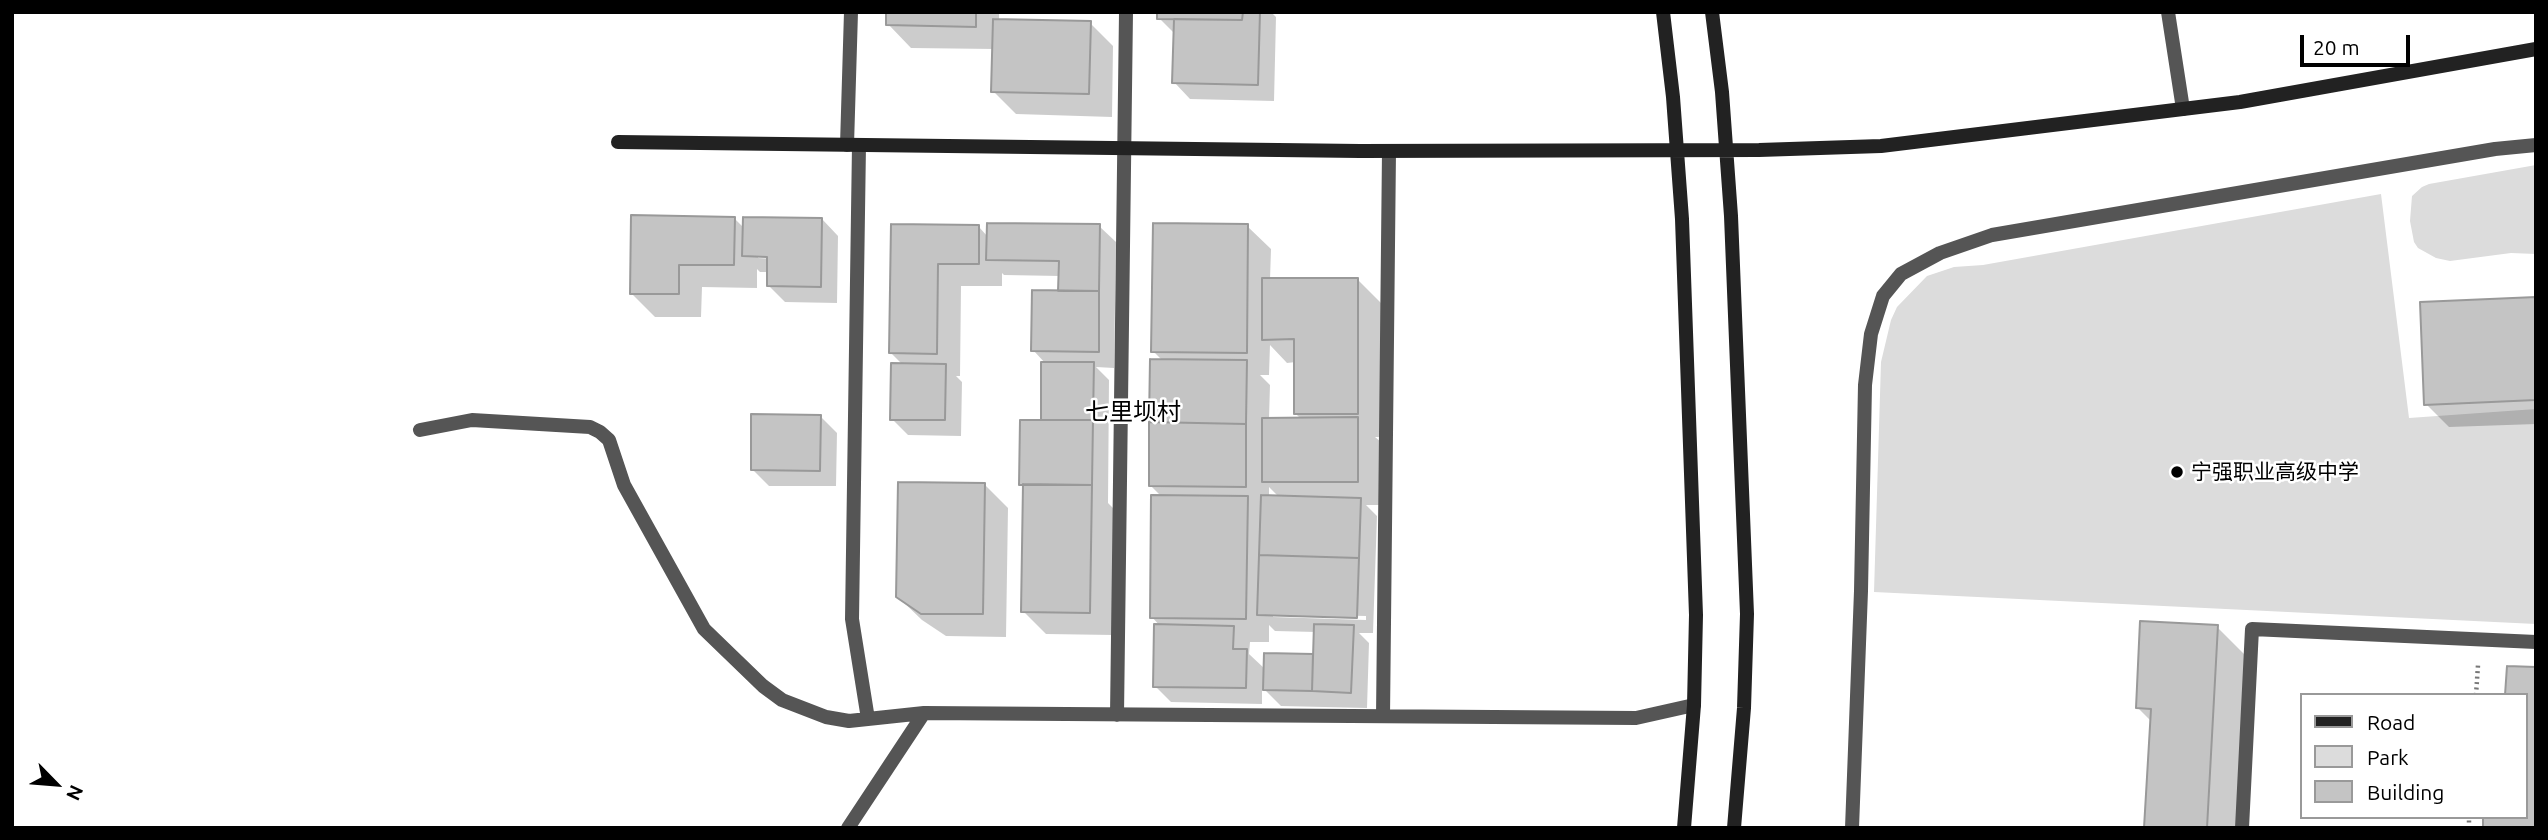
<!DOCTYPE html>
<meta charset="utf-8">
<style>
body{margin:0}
#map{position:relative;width:2548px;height:840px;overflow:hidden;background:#fff;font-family:Ubuntu,sans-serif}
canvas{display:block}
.frame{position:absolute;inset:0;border:14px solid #000;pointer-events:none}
.legend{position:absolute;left:2300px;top:693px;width:228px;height:126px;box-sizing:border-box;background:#fff;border:2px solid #999;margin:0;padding:9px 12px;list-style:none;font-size:21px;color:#000}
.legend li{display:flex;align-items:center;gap:14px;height:35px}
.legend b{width:35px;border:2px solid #999}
.north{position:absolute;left:21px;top:749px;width:70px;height:70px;-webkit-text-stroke:5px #fff;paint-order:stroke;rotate:115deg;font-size:19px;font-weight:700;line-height:28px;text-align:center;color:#000}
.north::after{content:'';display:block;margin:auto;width:24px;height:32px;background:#000;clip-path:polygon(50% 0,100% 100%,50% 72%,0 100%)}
.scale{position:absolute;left:2300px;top:35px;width:110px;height:32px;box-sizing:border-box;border:4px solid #000;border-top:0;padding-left:9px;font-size:21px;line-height:24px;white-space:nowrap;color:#000;-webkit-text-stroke:5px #fff;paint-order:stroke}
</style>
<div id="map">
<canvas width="2548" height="840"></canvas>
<div class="frame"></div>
<ul class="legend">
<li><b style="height:9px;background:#222"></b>Road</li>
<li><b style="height:19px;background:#dcdcdc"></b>Park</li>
<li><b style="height:19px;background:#c4c4c4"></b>Building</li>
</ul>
<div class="north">N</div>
<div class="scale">20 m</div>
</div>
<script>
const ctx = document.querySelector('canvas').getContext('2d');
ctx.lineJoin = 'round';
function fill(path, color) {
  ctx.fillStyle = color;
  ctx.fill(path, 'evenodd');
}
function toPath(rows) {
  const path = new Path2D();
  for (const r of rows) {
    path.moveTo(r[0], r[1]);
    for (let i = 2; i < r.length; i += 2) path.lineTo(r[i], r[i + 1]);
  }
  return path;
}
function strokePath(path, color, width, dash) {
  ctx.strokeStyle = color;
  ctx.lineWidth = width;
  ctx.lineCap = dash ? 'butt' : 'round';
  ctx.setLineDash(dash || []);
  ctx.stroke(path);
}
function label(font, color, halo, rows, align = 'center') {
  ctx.font = font + ' Ubuntu,"Noto Sans SC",sans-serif';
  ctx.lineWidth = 5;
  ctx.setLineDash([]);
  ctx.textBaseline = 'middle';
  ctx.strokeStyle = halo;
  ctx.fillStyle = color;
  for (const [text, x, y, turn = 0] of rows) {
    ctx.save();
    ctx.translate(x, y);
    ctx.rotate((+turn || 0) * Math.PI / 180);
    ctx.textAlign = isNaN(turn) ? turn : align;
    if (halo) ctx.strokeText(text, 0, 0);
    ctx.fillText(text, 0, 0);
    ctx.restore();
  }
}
fill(toPath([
 [2536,165,2536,254,2511,253,2450,261,2436,258,2418,248,2414,242,2410,221,2412,196,2422,187,2429,184],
 [2381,194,2409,418,2536,409,2536,624,1874,592,1881,362,1891,320,1897,307,1927,276,1954,267,1983,265]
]), '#dcdcdc');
fill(toPath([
 [888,12,999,12,999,21,1090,23,1113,46,1112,117,1016,114,993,91,994,49,911,48,888,24],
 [1159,12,1271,12,1276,17,1274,101,1190,99,1174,82,1175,34,1159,18],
 [734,218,744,228,822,219,838,236,837,303,785,302,769,286,769,272,760,272,757,269,757,288,702,287,701,317,655,317,631,293],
 [758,255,776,259,758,258],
 [893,226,979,227,988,237,1099,226,1116,242,1114,368,1096,367,1109,380,1108,503,1115,510,1113,635,1046,634,1023,611,1025,488,1021,484,1042,421,1046,364,1033,350,1060,292,1060,276,1004,275,1002,273,1002,286,961,286,960,376,956,376,962,382,961,436,908,435,892,419,903,365,891,353],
 [1247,226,1271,249,1270,280,1358,280,1381,303,1381,437,1375,437,1381,442,1381,505,1366,505,1377,516,1373,633,1359,633,1369,643,1367,708,1281,706,1262,687,1262,704,1171,702,1155,686,1160,626,1152,617,1162,497,1150,485,1163,361,1153,351],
 [1270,345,1287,363,1296,362,1295,413,1301,419,1269,419,1270,385,1260,375,1269,375],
 [1269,487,1279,497,1269,497],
 [1273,614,1366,616,1366,620,1273,617],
 [1269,625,1275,631,1316,632,1315,656,1265,655,1265,669,1249,654,1250,642,1269,642],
 [2536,299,2536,424,2449,427,2426,404],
 [820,416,837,433,836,486,769,486,752,469],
 [984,484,1008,508,1006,637,946,636,922,620,898,597],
 [2217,627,2246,656,2237,828,2146,828,2152,722,2137,707]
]), '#0003');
const building = toPath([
 [886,12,976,12,976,27,886,25,886,12],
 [1157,12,1243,12,1242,20,1157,19,1157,12],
 [1243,12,1260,12,1258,85,1172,83,1174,19,1242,20,1243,12],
 [993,19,1091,21,1089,94,991,92,993,19],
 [631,215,735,217,734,265,679,265,679,294,630,294,631,215],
 [743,217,822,218,821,287,767,286,767,257,742,256,743,217],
 [987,223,1100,224,1099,291,1058,291,1059,261,986,260,987,223],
 [1153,223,1248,224,1247,353,1151,352,1153,223],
 [891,224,979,225,979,264,938,264,937,354,889,353,891,224],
 [1262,278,1358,278,1358,414,1294,414,1294,339,1262,340,1262,278],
 [1032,290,1099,291,1099,352,1031,351,1032,290],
 [2536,297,2536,400,2424,405,2420,302,2536,297],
 [1150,359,1247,360,1246,424,1149,422,1150,359],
 [1041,362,1094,362,1093,420,1041,420,1041,362],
 [891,363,946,364,945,420,890,420,891,363],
 [751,414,821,415,820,471,751,470,751,414],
 [1358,417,1358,482,1262,482,1262,418,1358,417],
 [1020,420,1093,420,1092,485,1019,485,1020,420],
 [1149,422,1246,424,1246,487,1149,486,1149,422],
 [898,482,985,483,983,614,921,614,896,597,898,482],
 [1023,484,1092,485,1090,613,1021,612,1023,484],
 [1151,495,1248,496,1246,619,1150,618,1151,495],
 [1261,495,1361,498,1359,558,1259,555,1261,495],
 [1259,555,1359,558,1357,618,1257,615,1259,555],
 [2140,621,2218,625,2207,828,2144,828,2151,709,2136,708,2140,621],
 [1154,624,1234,626,1233,649,1247,649,1246,688,1153,687,1154,624],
 [1314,624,1354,625,1351,693,1312,691,1314,624],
 [1264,653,1313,654,1312,691,1263,690,1264,653],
 [2507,666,2536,667,2536,828,2483,828,2483,817,2525,817,2525,695,2505,695,2507,666]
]);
fill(building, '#c4c4c4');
strokePath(building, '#999', 2);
strokePath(toPath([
 [2476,695,2478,665],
 [2469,828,2469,817]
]), '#777', 4.5, [2, 3.5]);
strokePath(toPath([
 [2168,12,2183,109],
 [1852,828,1861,591,1865,385,1871,334,1883,296,1901,274,1940,253,1992,235,2495,149,2536,145],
 [2242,828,2252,629,2536,642]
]), '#555', 14);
strokePath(toPath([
 [847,145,851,12],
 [859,145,852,619,868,719],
 [420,430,472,420,590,427,600,432,609,440,624,485,704,629,763,686,782,700,826,717,849,721,924,713,1636,718,1694,705],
 [1117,715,1126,12],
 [1383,716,1389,151],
 [848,828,924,713]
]), '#555', 14);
strokePath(toPath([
 [1663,12,1673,97,1682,219,1696,615,1694,705,1684,828],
 [1712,12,1722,92,1731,216,1747,614,1744,708,1734,828],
 [618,142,1360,151,1759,150,1881,146,2240,102,2536,49]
]), '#222', 14);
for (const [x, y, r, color] of [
 [2177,472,7,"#000"]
]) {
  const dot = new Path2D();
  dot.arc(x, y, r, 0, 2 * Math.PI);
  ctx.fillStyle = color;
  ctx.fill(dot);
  strokePath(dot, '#fff', 2.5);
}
label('21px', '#000', '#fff', [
 ["宁强职业高级中学",2191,472]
], 'left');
label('24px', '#000', '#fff', [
 ["七里坝村",1133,412]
]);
</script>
